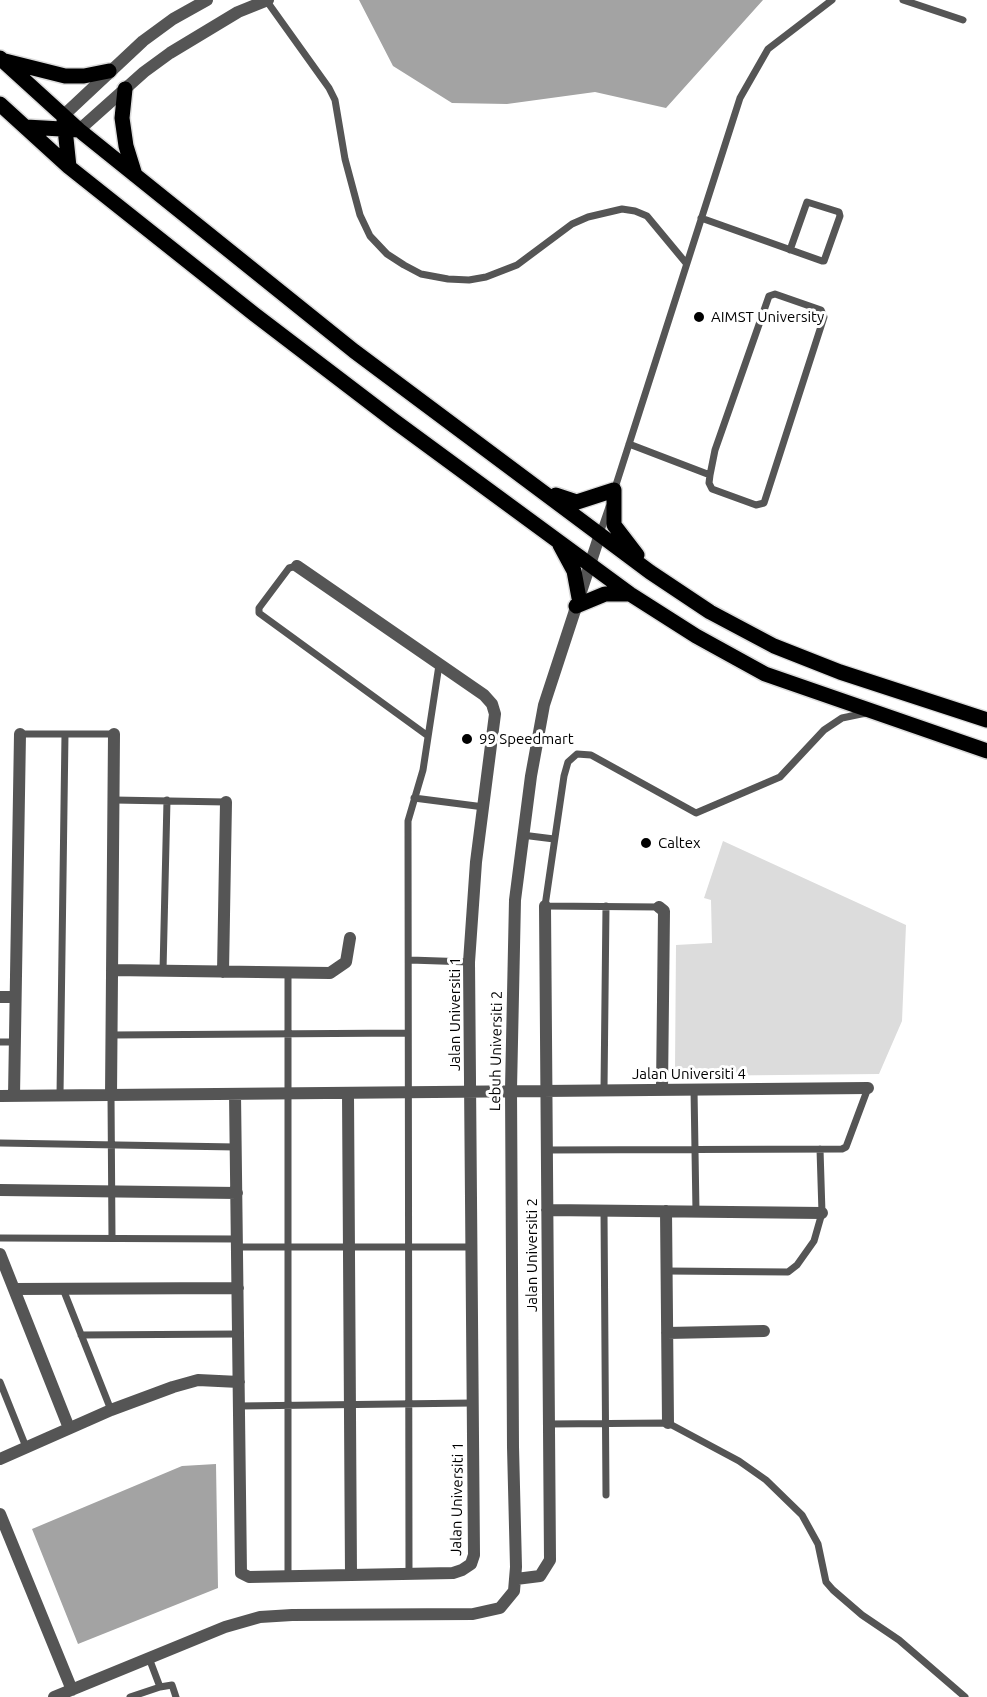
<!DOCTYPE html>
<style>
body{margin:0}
canvas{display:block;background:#fff}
</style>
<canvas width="987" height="1697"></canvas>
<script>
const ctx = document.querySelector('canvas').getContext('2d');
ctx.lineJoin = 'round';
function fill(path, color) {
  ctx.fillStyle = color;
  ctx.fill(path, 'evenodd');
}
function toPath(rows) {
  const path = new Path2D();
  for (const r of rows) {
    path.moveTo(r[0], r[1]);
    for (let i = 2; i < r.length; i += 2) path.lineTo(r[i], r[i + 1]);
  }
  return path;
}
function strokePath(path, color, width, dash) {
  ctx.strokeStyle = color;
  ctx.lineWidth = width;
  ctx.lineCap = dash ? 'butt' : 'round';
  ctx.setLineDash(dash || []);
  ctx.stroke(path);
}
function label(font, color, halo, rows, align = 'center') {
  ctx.font = font + ' Ubuntu,sans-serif';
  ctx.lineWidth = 6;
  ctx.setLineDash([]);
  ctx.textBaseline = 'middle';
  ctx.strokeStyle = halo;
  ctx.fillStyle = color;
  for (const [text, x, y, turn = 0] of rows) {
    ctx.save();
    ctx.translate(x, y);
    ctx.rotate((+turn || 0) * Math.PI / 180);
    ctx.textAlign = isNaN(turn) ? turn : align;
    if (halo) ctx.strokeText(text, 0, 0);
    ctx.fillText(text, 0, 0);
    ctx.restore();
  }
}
fill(toPath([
 [723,841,906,925,902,1021,879,1074,683,1076,675,1068,676,945,712,943,711,900,704,898]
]), '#dcdcdc');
fill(toPath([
 [359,0,763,0,666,108,595,92,507,104,452,103,393,66],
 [216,1464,218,1588,78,1644,32,1529,182,1466]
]), '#a3a3a3');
const primary = toPath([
 [0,58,79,130,354,351,650,572,710,612,774,646,840,672,987,720],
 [5,61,65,76,84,76,109,71],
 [125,89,122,118,126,146,135,175],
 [0,104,69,167,254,314,393,420,630,594,696,636,765,674,987,751],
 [64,119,69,167],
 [26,127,79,130],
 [556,495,577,502,614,490,614,525,637,555],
 [560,545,574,571,579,598],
 [576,606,605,594,630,594]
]);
strokePath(primary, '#dbdbdb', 18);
strokePath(toPath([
 [266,0,329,88,335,100,345,159,360,215,370,236,387,254,404,265,421,274,448,279,469,280,486,277,517,265,572,224,588,217,622,209,635,211,647,216,686,263],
 [903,0,963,20],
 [701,218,822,261,824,261,840,216,839,212,807,202,790,250],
 [629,444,710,475,715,450,769,296,775,294,821,310,824,317,764,503,756,505,712,489,709,483,710,475],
 [614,491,740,98,768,49,832,0],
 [600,533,609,507],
 [297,566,289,568,259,608,259,613,428,736],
 [20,734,114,734],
 [414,798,484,807],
 [114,800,226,802],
 [522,835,554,839],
 [659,907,545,906,564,776,568,762,577,754,591,755,696,813,780,777,824,730,842,718,866,713],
 [410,960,469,962],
 [163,971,167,800],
 [112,1035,408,1033],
 [0,1042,14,1042],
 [604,1089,606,906],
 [694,1089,696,1212],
 [60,1095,65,734],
 [111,1095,112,1238],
 [0,1143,236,1147],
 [547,1150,842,1149,846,1147,868,1088],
 [604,1211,606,1495],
 [0,1238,237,1239],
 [237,1247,471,1247],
 [666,1271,788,1272,797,1265,814,1241,822,1213,820,1149],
 [63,1289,111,1410],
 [81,1335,238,1334],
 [0,1382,26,1447],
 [239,1406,473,1403],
 [549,1424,668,1423,739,1461,766,1480,802,1515,818,1544,826,1582,833,1590,862,1615,899,1640,965,1697],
 [409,1574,408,821,423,770,439,665],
 [288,1576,288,973],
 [149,1658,160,1687,172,1685,176,1697],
 [130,1697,160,1687]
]), '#555', 7);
strokePath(toPath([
 [64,115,143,41,173,19,207,0],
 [79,130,144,72,170,53,238,12,268,0],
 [659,907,664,911,662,1089],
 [112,970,330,973,346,962,350,938],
 [223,972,226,802],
 [0,997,15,997],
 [235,1094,241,1573,249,1577,453,1573,462,1570,471,1564,474,1555,469,962,476,862,495,714,492,704,484,695,297,566],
 [348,1094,351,1575],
 [111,1095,114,734],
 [0,1096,868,1088],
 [14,1096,20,734],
 [0,1190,237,1193],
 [547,1210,822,1213],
 [666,1211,668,1423],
 [0,1254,69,1428],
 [14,1289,238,1288],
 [667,1333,764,1331],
 [0,1459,111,1410,173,1387,198,1380,239,1382],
 [0,1514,72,1690],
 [516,1579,540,1576,550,1560,545,906],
 [54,1697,225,1627,260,1617,292,1615,473,1614,500,1608,514,1591,516,1567,513,1447,511,1089,515,900,531,776,544,705,600,534]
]), '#555', 12);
strokePath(primary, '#000', 15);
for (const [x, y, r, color] of [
 [699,317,6,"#000"],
 [467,739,6,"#000"],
 [646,843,6,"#000"]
]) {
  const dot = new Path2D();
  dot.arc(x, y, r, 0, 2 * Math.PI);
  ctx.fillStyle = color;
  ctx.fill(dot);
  strokePath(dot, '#fff', 2);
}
label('15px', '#000', '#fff', [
 ["AIMST University",711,317],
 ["99 Speedmart",479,739],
 ["Caltex",658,843]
], 'left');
label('15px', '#000', '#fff', [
 ["Jalan Universiti 1",455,1014,-90],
 ["Lebuh Universiti 2",496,1051,-89],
 ["Jalan Universiti 4",689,1074],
 ["Jalan Universiti 2",532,1255,-90],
 ["Jalan Universiti 1",457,1499,-89]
]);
</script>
